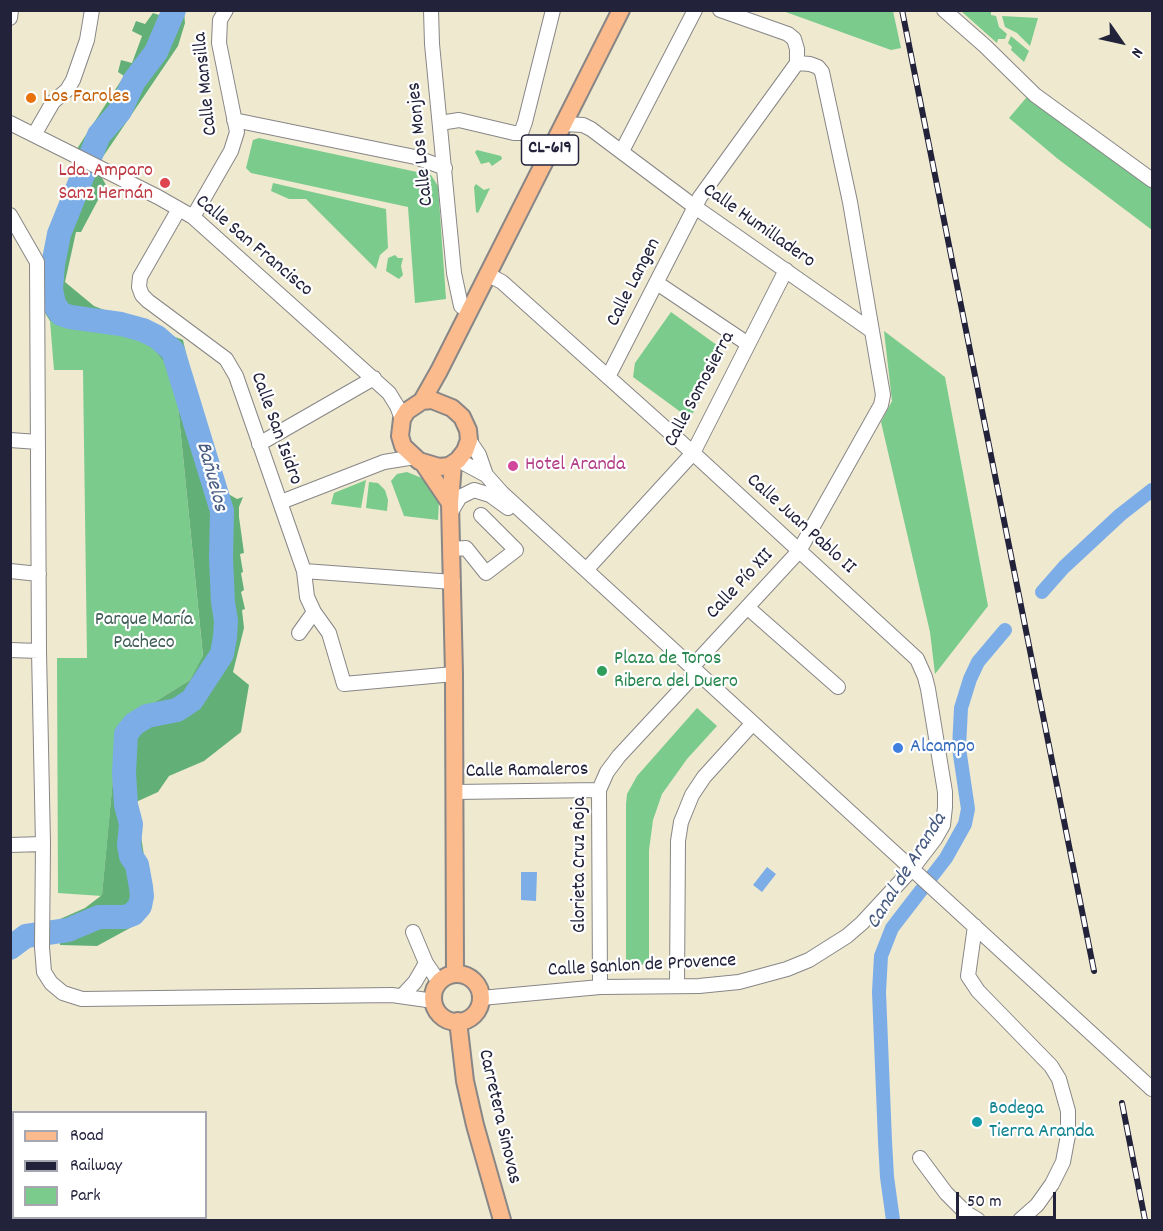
<!DOCTYPE html>
<meta charset="utf-8">
<style>
body{margin:0}
#map{position:relative;width:1163px;height:1231px;overflow:hidden;background:#efe9d0;font-family:Dekko,sans-serif}
canvas{display:block}
.frame{position:absolute;inset:0;border:12px solid #22223b;pointer-events:none}
.legend{position:absolute;left:12px;top:1111px;width:195px;height:108px;box-sizing:border-box;background:#fff;border:2px solid #a7a7b1;margin:0;padding:8px 10px;list-style:none;font-size:18px;color:#22223b}
.legend li{display:flex;align-items:center;gap:12px;height:30px}
.legend b{width:30px;border:2px solid #a7a7b1}
.north{position:absolute;left:1091px;top:12px;width:60px;height:60px;-webkit-text-stroke:4px #fff;paint-order:stroke;rotate:124deg;font-size:16px;font-weight:700;line-height:24px;text-align:center;color:#22223b}
.north::after{content:'';display:block;margin:auto;width:21px;height:27px;background:#22223b;clip-path:polygon(50% 0,100% 100%,50% 72%,0 100%)}
.scale{position:absolute;left:956px;top:1192px;width:100px;height:27px;box-sizing:border-box;border:3px solid #22223b;border-top:0;padding-left:8px;font-size:18px;line-height:21px;white-space:nowrap;color:#22223b;-webkit-text-stroke:4px #fff;paint-order:stroke}
</style>
<div id="map">
<canvas width="1163" height="1231"></canvas>
<div class="frame"></div>
<ul class="legend">
<li><b style="height:8px;background:#fbbb8c"></b>Road</li>
<li><b style="height:8px;background:#22223b"></b>Railway</li>
<li><b style="height:16px;background:#7acb8c"></b>Park</li>
</ul>
<div class="north">N</div>
<div class="scale">50 m</div>
</div>
<script>
const ctx = document.querySelector('canvas').getContext('2d');
ctx.lineJoin = 'round';
function fill(path, color) {
  ctx.fillStyle = color;
  ctx.fill(path, 'evenodd');
}
function toPath(rows) {
  const path = new Path2D();
  for (const r of rows) {
    if (r.length === 3) {
      path.moveTo(r[0] + r[2], r[1]);
      path.arc(r[0], r[1], r[2], 0, 2 * Math.PI);
      continue;
    }
    path.moveTo(r[0], r[1]);
    for (let i = 2; i < r.length; i += 2) path.lineTo(r[i], r[i + 1]);
  }
  return path;
}
function strokePath(path, color, width, dash) {
  ctx.strokeStyle = color;
  ctx.lineWidth = width;
  ctx.lineCap = dash ? 'butt' : 'round';
  ctx.setLineDash(dash || []);
  ctx.stroke(path);
}
function label(font, color, halo, rows, align = 'center') {
  ctx.font = font + ' Dekko,sans-serif';
  ctx.lineWidth = 4.5;
  ctx.setLineDash([]);
  ctx.textBaseline = 'middle';
  ctx.strokeStyle = halo;
  ctx.fillStyle = color;
  for (const [text, x, y, turn = 0] of rows) {
    ctx.save();
    ctx.translate(x, y);
    ctx.rotate((+turn || 0) * Math.PI / 180);
    ctx.textAlign = isNaN(turn) ? turn : align;
    if (halo) ctx.strokeText(text, 0, 0);
    ctx.fillText(text, 0, 0);
    ctx.restore();
  }
}
fill(toPath([
 [783,11,893,11,901,48,891,50],
 [961,11,991,11,991,15,996,16,999,27,1007,34,1005,39,998,39,997,43],
 [1002,16,1038,18,1030,46,1017,33,1005,27],
 [1011,36,1029,51,1024,62,1011,50,1012,47,1008,43],
 [1026,98,1029,98,1152,186,1152,230,1058,159,1009,118],
 [259,138,431,175,438,186,446,299,415,303,408,207,251,173,246,168,253,140],
 [477,150,501,156,502,159,492,166,489,162,481,164,475,152],
 [273,183,386,209,388,248,380,255,376,269,306,199,289,199,271,191],
 [476,184,484,190,490,188,478,213,476,212,474,187],
 [395,255,398,258,403,258,401,266,403,275,399,279,386,271,388,258],
 [671,312,721,348,697,406,692,414,686,416,633,377,635,363],
 [50,321,143,336,175,376,203,657,190,680,118,725,102,896,58,893,57,658,87,658,83,370,54,370],
 [884,331,945,377,988,606,935,674,930,632,881,422,892,401],
 [407,472,422,478,439,501,438,520,404,516,391,481,397,474],
 [366,480,361,508,331,504,334,493],
 [369,482,378,483,385,490,388,500,387,511,366,508],
 [697,708,717,726,687,759,662,794,653,820,649,850,649,964,626,966,626,804,627,794,637,776]
]), '#7acb8c');
fill(toPath([
 [162,11,184,11,185,23,178,46,96,167,106,185,81,232,76,232,65,282,94,306,183,340,196,398,225,492,237,499,243,497,239,507,239,517,244,553,240,554,243,572,241,573,244,590,241,592,245,609,242,610,244,628,233,672,249,685,241,732,204,761,169,776,158,792,136,802,151,903,141,922,97,946,60,945,60,919,85,908,102,895,118,725,190,680,203,656,175,376,143,336,50,321,37,300,46,249,60,216,63,191,74,174,73,155,124,76,118,72,121,60,132,63,142,36,132,31,136,21,145,24,153,13,159,15]
]), '#63af78');
fill(toPath([
 [767,867,776,874,762,892,753,885],
 [521,872,537,872,536,901,521,900]
]), '#7cade7');
strokePath(toPath([
 [1042,592,1064,567,1120,515,1152,490],
 [893,1220,887,1177,885,1141,879,992,881,956,892,928,946,858,965,824,968,809,959,748,961,708,970,679,978,662,1005,630]
]), '#7cade7', 14);
strokePath(toPath([
 [10,948,26,936,68,930,99,917,125,917,133,914,140,906,142,896,141,887,137,865,131,856,129,845,131,824,126,805,124,773,126,734,134,724,147,716,177,710,192,700,222,654,225,637,226,621,223,602,221,558,222,511,173,351,157,337,143,330,121,324,70,317,61,314,54,304,51,289,53,265,59,234,99,135,120,111,134,81,156,52,174,10]
]), '#7cade7', 24);
const minor = toPath([
 [431,10,432,44,454,273,461,306,468,311],
 [944,10,985,46,1035,95,1152,180],
 [10,18,11,10],
 [797,63,810,64,818,67,822,72,850,202,872,331],
 [234,120,415,157,445,168],
 [10,123,158,197,193,217,389,393,397,406,402,419],
 [440,123,459,120,514,133,521,133,525,122,553,10],
 [563,124,583,125,591,129,695,207,872,331,883,395,881,405,799,551,692,667],
 [34,135,53,102,67,90,73,80,87,40,92,10],
 [622,151,695,10],
 [179,209,140,277,139,287,142,295,148,301,226,359,236,376,304,571,307,597,314,612,299,633],
 [10,215,37,262,39,651,43,844,42,947,44,972,51,983,63,993,82,999,392,995,434,1001],
 [193,217,231,151,237,132,219,43,220,20,226,10],
 [657,283,748,344],
 [608,377,700,197,797,63,797,49,794,39,788,34,720,10],
 [10,440,38,442],
 [469,440,479,455,486,475,502,493,1152,1089],
 [259,444,374,378],
 [458,460,486,475],
 [281,502,384,462,415,457],
 [451,512,460,497,474,490,490,495,508,508],
 [452,549,466,548,486,573,516,550,481,515],
 [586,570,693,453,786,270],
 [10,571,39,574],
 [304,571,453,582],
 [747,607,838,687],
 [314,612,329,633,344,684,454,674],
 [10,650,39,651],
 [455,792,599,790],
 [10,845,43,844],
 [975,926,968,976,978,991,1051,1066,1059,1079,1068,1111,1068,1135,1063,1162,1052,1184,1037,1205,1020,1220],
 [413,932,426,963,439,982],
 [677,986,678,841,681,822,692,795,704,777,753,723],
 [600,987,599,790,607,772,619,756,697,672],
 [402,996,415,982,426,963],
 [481,998,600,987,699,986,739,982,787,969,809,960,847,936,862,923,912,869,935,839,943,825,945,807,945,792,928,689,925,677,917,659,693,453,502,282,487,274],
 [920,1158,946,1193,965,1212,978,1220]
]);
const major = toPath([
 [432,400,452,408,462,417,468,430,469,440,465,451,458,460,449,466,439,467,419,461,403,446,400,436,402,419,407,411,422,401,432,400],
 [422,401,439,371,621,10],
 [423,463,450,503],
 [453,464,450,503,454,674,455,974],
 [457,998,24],
 [458,1021,465,1081,475,1125,502,1220]
]);
strokePath(minor, '#888686', 16);
strokePath(major, '#888686', 20);
strokePath(minor, '#fff', 14);
strokePath(major, '#fbbb8c', 16);
const rail = toPath([
 [902,10,1094,971],
 [1122,1103,1145,1220]
]);
strokePath(rail, '#22223b', 6);
strokePath(rail, '#fff', 4, [11]);
for (const [x, y, r, color] of [
 [31,98,6,"#e8710a"],
 [165,183,6,"#e0444e"],
 [513,466,6,"#d1479c"],
 [602,671,6,"#2e9e5b"],
 [898,748,6,"#3f7fe0"],
 [977,1122,6,"#0f9aa8"]
]) {
  const dot = new Path2D();
  dot.arc(x, y, r, 0, 2 * Math.PI);
  ctx.fillStyle = color;
  ctx.fill(dot);
  strokePath(dot, '#fff', 2);
}
for (const [x, y, w] of [
 [550,150,57]
]) {
  const box = new Path2D();
  box.roundRect(x - w / 2, y - 15, w, 30, 4.5);
  ctx.fillStyle = '#fff';
  ctx.fill(box);
  strokePath(box, '#22223b', 1.5);
}
label('bold 18px', '#22223b', null, [
 ["CL-619",550,150]
]);
label('20px', '#22223b', '#fff', [
 ["Calle Mansilla",207,84,-96],
 ["Calle Los Monjes",422,144,-96],
 ["Calle Humilladero",758,227,35],
 ["Calle San Francisco",253,247,40],
 ["Calle Langen",635,283,-63],
 ["Calle Somosierra",701,390,-62],
 ["Calle San Isidro",275,429,70],
 ["Calle Juan Pablo II",800,525,42],
 ["Calle Pío XII",741,585,-47],
 ["Calle Ramaleros",527,772,-1],
 ["Glorieta Cruz Roja",581,865,-90],
 ["Calle Sanlon de Provence",642,967,-3],
 ["Carretera Sinovas",498,1117,77]
]);
label('20px', '#c56008', '#fff', [
 ["Los Faroles",43,98]
], 'left');
label('20px', '#be3a42', '#fff', [
 ["Lda. Amparo",153,172],
 ["Sanz Hernán",153,195]
], 'right');
label('20px', '#b23c85', '#fff', [
 ["Hotel Aranda",525,466]
], 'left');
label('20px', '#415d57', '#fff', [
 ["Parque María",144,621],
 ["Pacheco",144,644]
]);
label('20px', '#27864d', '#fff', [
 ["Plaza de Toros",614,660],
 ["Ribera del Duero",614,683]
], 'left');
label('20px', '#366cbe', '#fff', [
 ["Alcampo",910,748]
], 'left');
label('20px', '#0d838f', '#fff', [
 ["Bodega",989,1110],
 ["Tierra Aranda",989,1133]
], 'left');
label('italic 21px', '#465a80', '#fff', [
 ["Bañuelos",210,477,75],
 ["Canal de Aranda",908,872,-58]
]);
</script>
